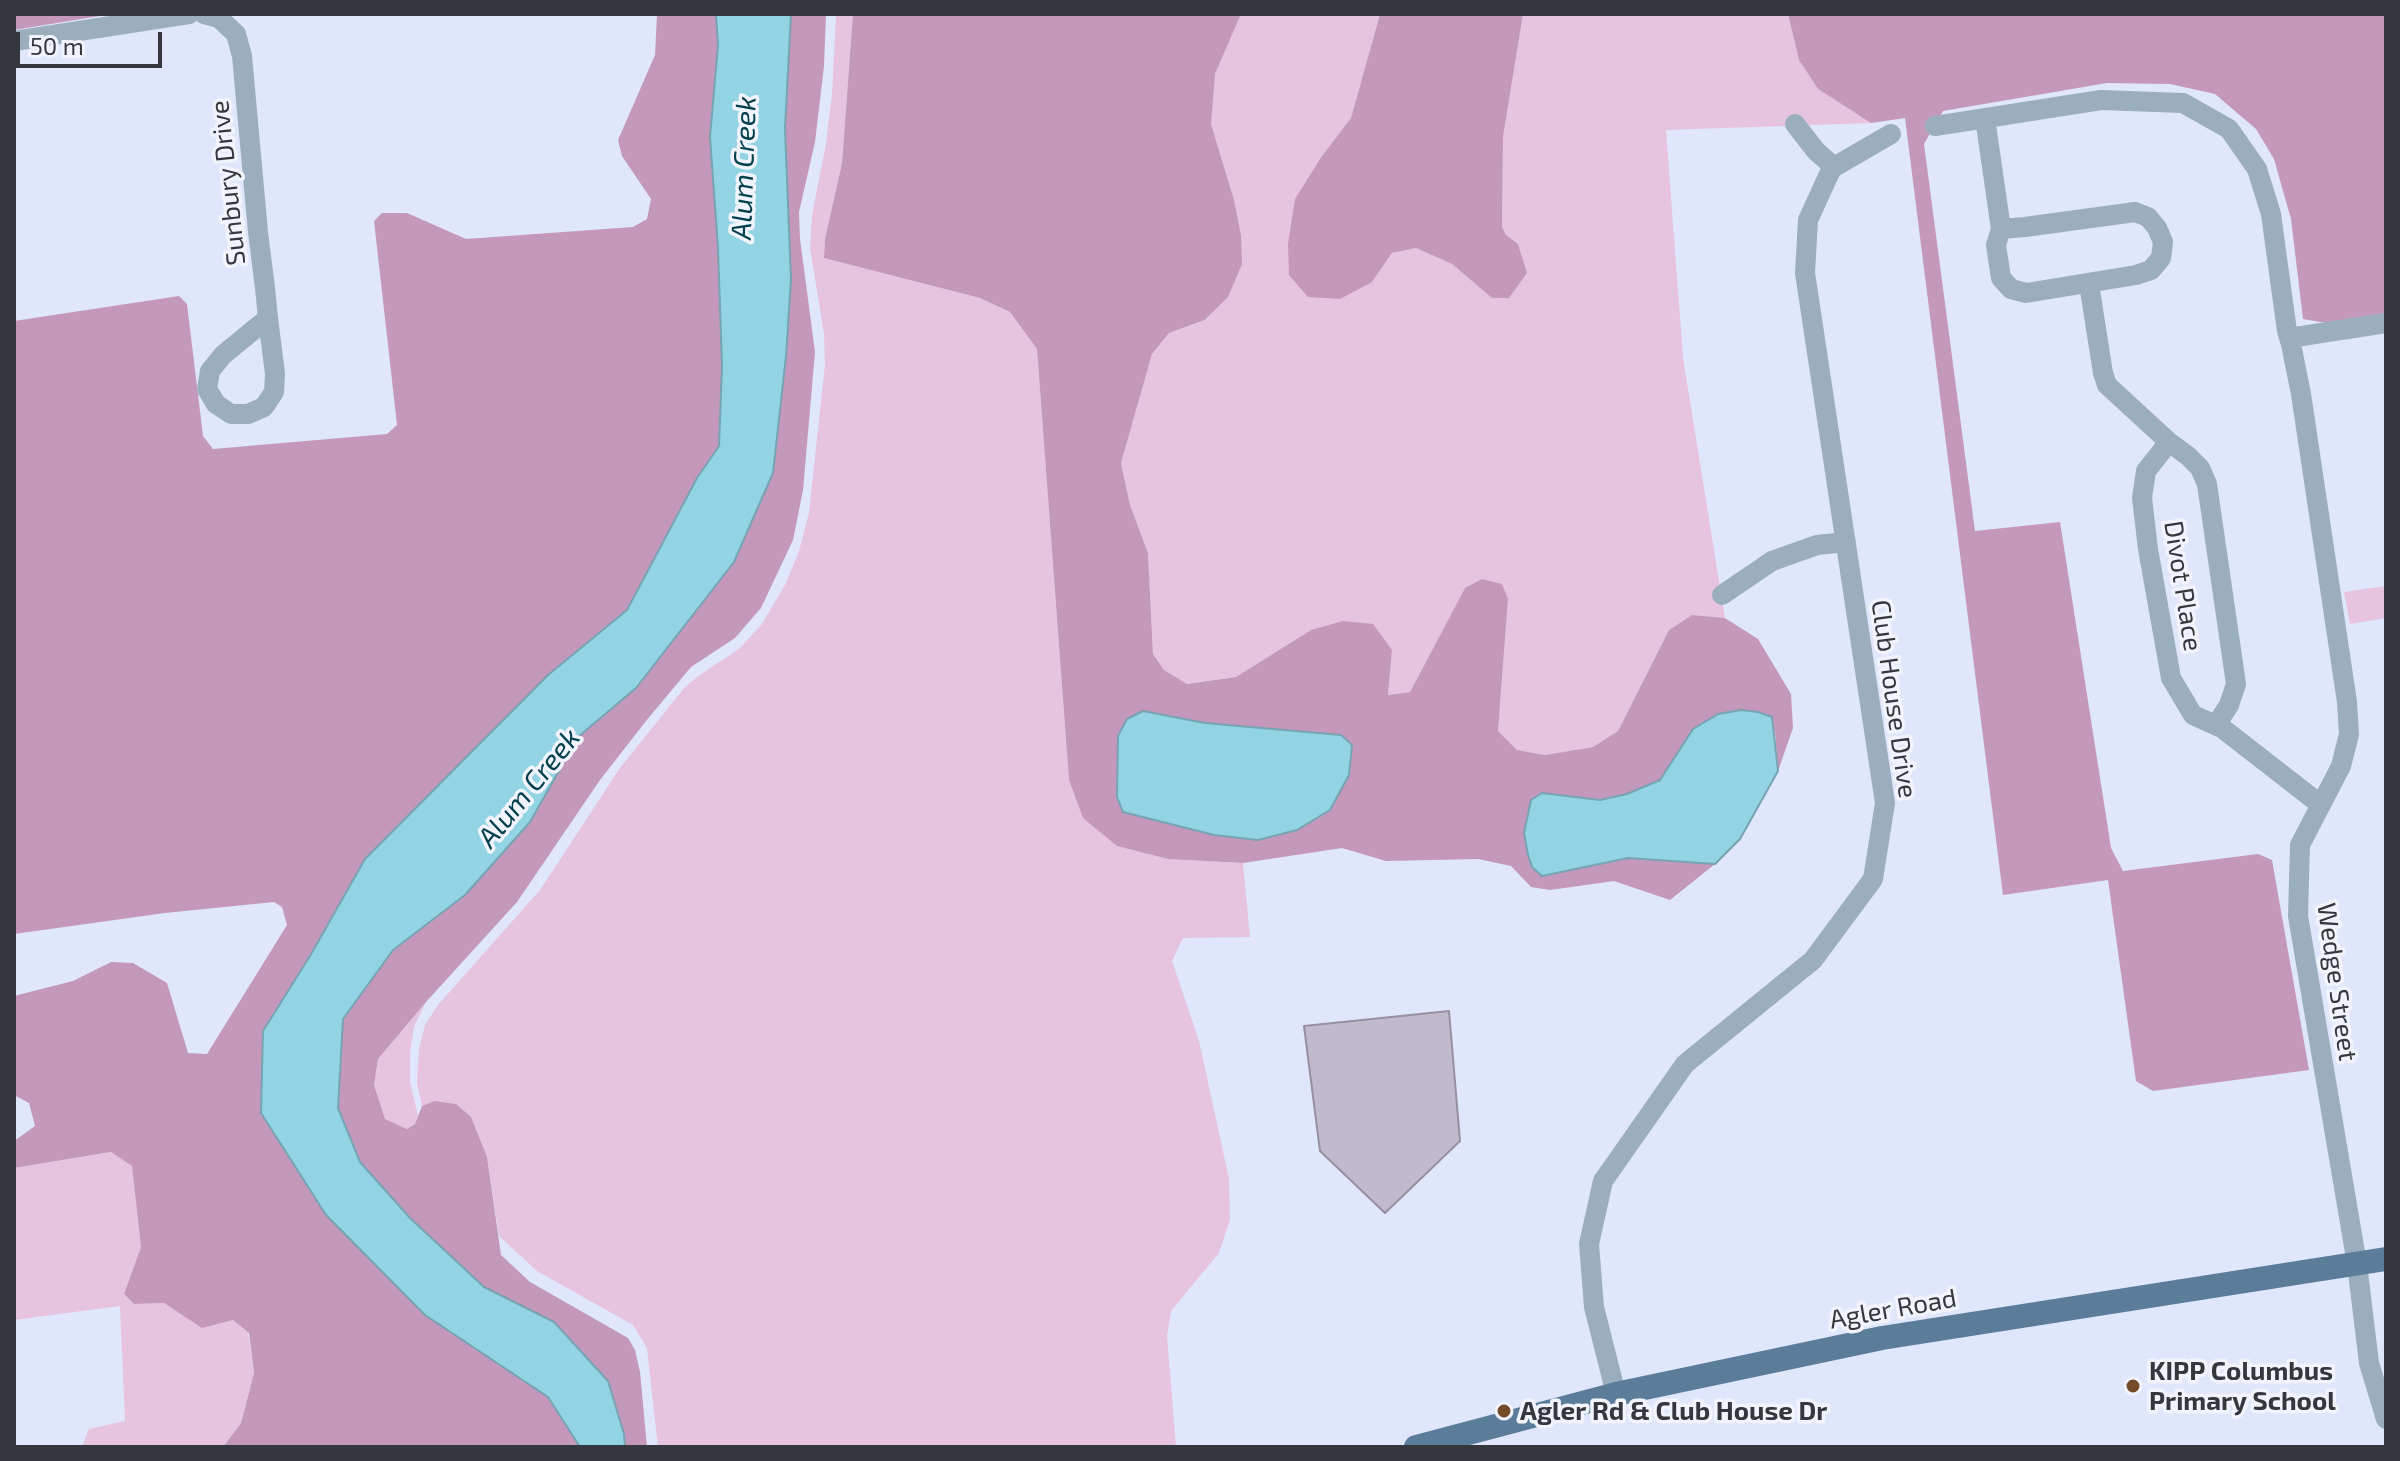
<!DOCTYPE html>
<style>
body{margin:0}
#map{position:relative;width:2400px;height:1461px;overflow:hidden;background:#e0e6fb;font-family:"Exo 2",sans-serif}
canvas{display:block}
.frame{position:absolute;inset:0;border:16px solid #35373f;pointer-events:none}
.scale{position:absolute;left:16px;top:32px;width:146px;height:36px;box-sizing:border-box;border:4px solid #35373f;border-top:0;padding-left:10px;font-size:24px;line-height:28px;white-space:nowrap;color:#35373f;-webkit-text-stroke:6px #f1f4fc;paint-order:stroke}
</style>
<div id="map">
<canvas width="2400" height="1461"></canvas>
<div class="frame"></div>
<div class="scale">50 m</div>
</div>
<script>
const ctx = document.querySelector('canvas').getContext('2d');
ctx.lineJoin = 'round';
function fill(path, color) {
  ctx.fillStyle = color;
  ctx.fill(path, 'evenodd');
}
function toPath(rows) {
  const path = new Path2D();
  for (const r of rows) {
    path.moveTo(r[0], r[1]);
    for (let i = 2; i < r.length; i += 2) path.lineTo(r[i], r[i + 1]);
  }
  return path;
}
function strokePath(path, color, width, dash) {
  ctx.strokeStyle = color;
  ctx.lineWidth = width;
  ctx.lineCap = dash ? 'butt' : 'round';
  ctx.setLineDash(dash || []);
  ctx.stroke(path);
}
function label(font, color, halo, rows, align = 'center') {
  ctx.font = font + ' "Exo 2",sans-serif';
  ctx.lineWidth = 7;
  ctx.setLineDash([]);
  ctx.textBaseline = 'middle';
  ctx.strokeStyle = halo;
  ctx.fillStyle = color;
  for (const [text, x, y, turn = 0] of rows) {
    ctx.save();
    ctx.translate(x, y);
    ctx.rotate((+turn || 0) * Math.PI / 180);
    ctx.textAlign = isNaN(turn) ? turn : align;
    if (halo) ctx.strokeText(text, 0, 0);
    ctx.fillText(text, 0, 0);
    ctx.restore();
  }
}
fill(toPath([
 [836,14,853,14,842,163,825,239,824,258,980,298,1010,312,1037,349,1069,780,1083,817,1118,846,1168,859,1243,863,1250,937,1183,938,1172,961,1199,1041,1229,1179,1230,1220,1219,1253,1171,1311,1167,1336,1176,1447,658,1447,647,1348,633,1325,537,1271,499,1236,487,1157,434,1101,422,1106,417,1083,419,1049,425,1025,438,1005,540,890,620,768,685,687,701,674,739,649,762,624,786,583,799,551,809,513,825,364,824,334,810,248,812,215,826,144,832,94],
 [1241,14,1380,14,1351,118,1322,156,1372,282,1392,253,1416,248,1452,264,1492,297,1509,298,1527,273,1518,244,1506,235,1502,227,1503,137,1523,14,1788,14,1799,60,1818,89,1871,123,1666,130,1683,358,1725,618,1692,615,1669,630,1618,731,1593,747,1545,755,1517,750,1498,731,1508,599,1465,588,1410,692,1388,695,1392,650,1311,630,1236,677,1186,684,1164,670,1153,654,1148,553,1130,505,1121,463,1152,354,1169,333,1206,320,1228,297,1241,235,1234,200,1211,124,1212,94,1215,74],
 [2386,586,2386,618,2350,624,2344,592],
 [426,1002,414,1027,410,1052,410,1082,418,1116,415,1124,407,1129,385,1119,374,1085,378,1059],
 [112,1152,132,1166,141,1247,124,1294,134,1304,164,1303,202,1327,233,1320,248,1332,254,1373,241,1423,223,1447,82,1447,89,1429,125,1421,120,1306,14,1320,14,1168]
]), '#e6c3df');
fill(toPath([
 [14,14,112,14,14,30],
 [657,14,716,14,718,44,710,137,718,248,722,366,719,446,697,478,627,610,548,675,366,859,310,956,263,1031,425,1315,548,1397,580,1447,223,1447,241,1423,254,1373,249,1333,233,1320,202,1328,164,1303,134,1304,124,1294,141,1247,132,1166,111,1152,14,1168,14,1141,35,1126,29,1103,14,1095,14,996,73,981,111,962,133,963,167,983,188,1053,207,1054,287,925,282,907,274,902,165,913,14,934,14,321,179,296,187,304,203,436,213,449,387,434,397,425,374,221,382,213,407,213,466,239,633,227,647,219,651,199,622,156,618,140,655,55],
 [791,14,826,14,824,66,815,142,799,212,800,239,815,352,803,490,793,540,761,608,735,638,691,667,646,721,600,780,517,902,426,1002,378,1059,374,1085,385,1119,407,1129,415,1124,422,1106,434,1101,456,1104,471,1117,487,1157,501,1255,530,1282,628,1338,635,1350,640,1372,647,1447,625,1447,624,1434,554,1322,484,1287,410,1218,360,1162,338,1108,343,1018,393,950,465,895,530,822,578,737,636,688,773,473,786,356,791,279,785,127],
 [853,14,1241,14,1215,74,1211,124,1234,200,1241,235,1242,264,1228,297,1205,320,1169,333,1152,354,1121,463,1130,505,1148,553,1153,654,1164,670,1187,684,1236,677,1311,630,1343,621,1373,624,1392,650,1388,695,1410,692,1465,588,1482,579,1502,584,1508,599,1498,731,1517,750,1545,755,1593,747,1618,731,1669,630,1692,615,1725,618,1758,639,1791,694,1793,728,1778,771,1775,731,1693,729,1660,780,1627,794,1600,800,1542,793,1531,800,1524,833,1528,855,1532,867,1542,876,1628,858,1715,864,1670,900,1614,881,1550,890,1531,887,1511,866,1478,859,1386,861,1342,848,1243,863,1168,859,1117,846,1083,818,1069,780,1037,349,1010,312,980,298,824,258,825,239,842,163],
 [1143,711,1205,723,1341,735,1352,745,1258,840,1214,835,1123,812],
 [1380,14,1523,14,1503,137,1502,227,1506,235,1518,244,1527,273,1509,298,1492,298,1452,264,1416,248,1392,253,1372,282,1340,299,1308,297,1289,275,1288,244,1295,199,1322,156,1351,118],
 [1788,14,2386,14,2386,316,2332,324,2303,319,2291,219,2274,159,2256,129,2215,94,2170,84,2107,83,1943,111,1924,144,1975,531,2060,522,2111,848,2123,871,2258,854,2272,860,2309,1070,2153,1091,2136,1081,2108,880,2003,895,1905,118,1871,123,1818,89,1799,60]
]), '#c398bb');
const water = toPath([
 [716,14,791,14,785,128,791,280,786,356,773,473,734,562,636,688,578,737,530,822,465,895,393,950,343,1019,338,1108,360,1162,410,1218,484,1287,554,1322,608,1381,624,1434,625,1447,580,1447,548,1397,425,1315,326,1215,261,1113,263,1031,310,956,365,859,548,675,627,610,697,478,719,446,722,366,718,248,710,137,718,45,716,14],
 [1741,710,1758,712,1772,717,1778,771,1740,839,1715,864,1628,858,1542,876,1532,867,1528,855,1524,833,1531,800,1542,793,1600,800,1627,794,1660,780,1693,729,1718,714,1741,710],
 [1143,711,1205,723,1341,735,1352,745,1349,775,1330,810,1297,830,1258,840,1214,835,1123,812,1117,797,1118,736,1127,719,1143,711]
]);
fill(water, '#92d3e4');
strokePath(water, '#76a4b2', 2);
const building = toPath([
 [1449,1011,1460,1141,1385,1213,1320,1151,1304,1026,1449,1011]
]);
fill(building, '#c1bace');
strokePath(building, '#978fa2', 2);
strokePath(toPath([
 [204,14,219,18,236,34,242,56,258,232,265,288,268,318,275,374,274,392,264,407,248,414,231,414,216,404,207,389,210,371,223,355,268,318],
 [14,41,189,14],
 [1985,118,2001,229,1996,245,2001,278,2011,289,2026,293,2136,275,2151,270,2161,258,2163,242,2157,228,2148,217,2135,212,2025,227,2001,229],
 [1795,124,1816,151,1834,167],
 [1935,126,2101,100,2183,103,2229,129,2257,169,2271,214,2287,331,2291,344,2301,394,2347,702,2349,734,2341,766,2300,845,2298,916,2357,1264,2369,1363,2386,1419],
 [2089,284,2103,373,2107,385,2169,442,2188,456,2200,468,2207,484,2236,684,2229,705,2216,725],
 [2289,338,2386,323],
 [2169,442,2146,471,2142,498,2148,549,2171,678,2193,715,2222,728,2321,805],
 [1722,595,1772,561,1817,545,1846,542],
 [1616,1394,1594,1307,1589,1244,1603,1181,1685,1064,1813,960,1873,879,1885,803,1805,273,1808,220,1830,172,1834,167,1891,134]
]), '#9baebe', 20);
strokePath(toPath([
 [1416,1447,1616,1394,1882,1338,2386,1259]
]), '#5b7d9a', 24);
for (const [x, y, r, color] of [
 [2133,1386,8,"#744c2a"],
 [1504,1411,8,"#744c2a"]
]) {
  const dot = new Path2D();
  dot.arc(x, y, r, 0, 2 * Math.PI);
  ctx.fillStyle = color;
  ctx.fill(dot);
  strokePath(dot, '#f1f4fc', 3);
}
label('26px', '#35373f', '#f1f4fc', [
 ["Sunbury Drive",228,183,-96],
 ["Divot Place",2183,586,81],
 ["Club House Drive",1894,699,82],
 ["Wedge Street",2337,982,82],
 ["Agler Road",1893,1309,-10]
]);
label('bold 26px', '#35373f', '#f1f4fc', [
 ["KIPP Columbus",2149,1371],
 ["Primary School",2149,1401],
 ["Agler Rd & Club House Dr",1520,1411]
], 'left');
label('italic 28px', '#02404d', '#f1f4fc', [
 ["Alum Creek",744,168,-88],
 ["Alum Creek",529,788,-51]
]);
</script>
